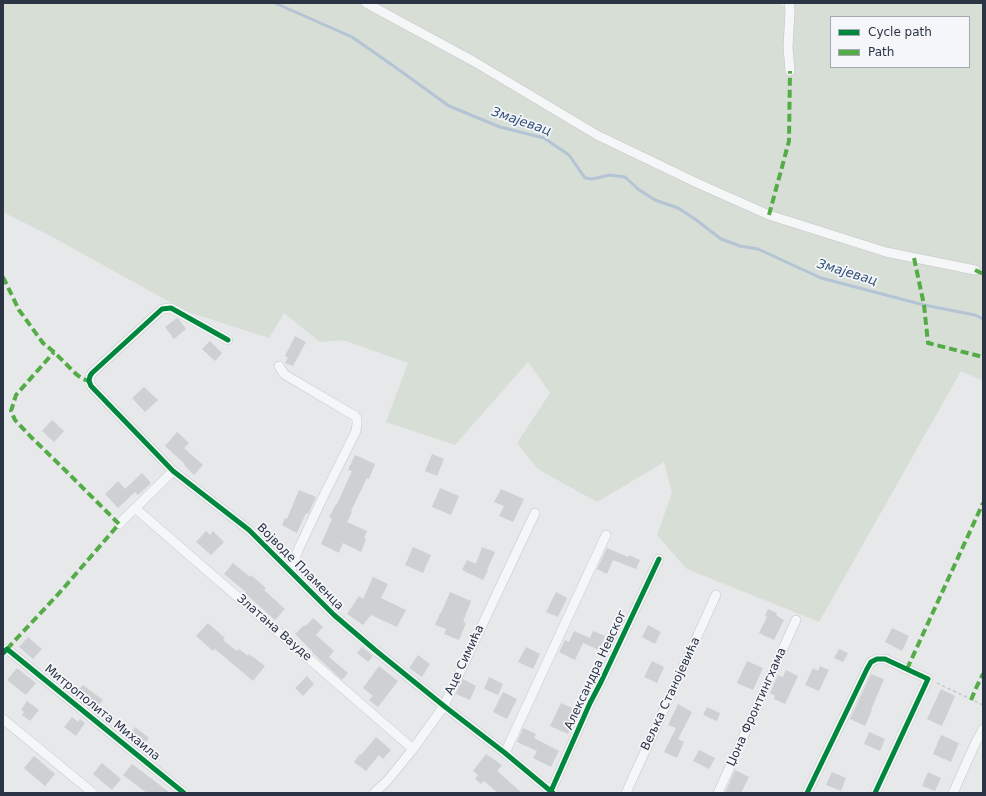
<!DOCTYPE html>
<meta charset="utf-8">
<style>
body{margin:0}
#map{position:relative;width:986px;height:796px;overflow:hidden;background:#e6e8ea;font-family:"DejaVu Sans",sans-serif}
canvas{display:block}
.frame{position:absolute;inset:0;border:4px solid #2b3445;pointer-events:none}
.legend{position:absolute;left:830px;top:16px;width:140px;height:52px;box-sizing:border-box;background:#f4f6f9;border:1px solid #a4a8b1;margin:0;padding:5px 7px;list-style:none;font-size:12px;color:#2b3445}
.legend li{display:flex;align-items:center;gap:8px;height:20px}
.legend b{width:20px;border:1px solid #a4a8b1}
</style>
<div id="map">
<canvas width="986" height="796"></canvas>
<div class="frame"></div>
<ul class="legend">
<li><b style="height:5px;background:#00873e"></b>Cycle path</li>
<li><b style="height:5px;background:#54ac47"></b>Path</li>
</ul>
</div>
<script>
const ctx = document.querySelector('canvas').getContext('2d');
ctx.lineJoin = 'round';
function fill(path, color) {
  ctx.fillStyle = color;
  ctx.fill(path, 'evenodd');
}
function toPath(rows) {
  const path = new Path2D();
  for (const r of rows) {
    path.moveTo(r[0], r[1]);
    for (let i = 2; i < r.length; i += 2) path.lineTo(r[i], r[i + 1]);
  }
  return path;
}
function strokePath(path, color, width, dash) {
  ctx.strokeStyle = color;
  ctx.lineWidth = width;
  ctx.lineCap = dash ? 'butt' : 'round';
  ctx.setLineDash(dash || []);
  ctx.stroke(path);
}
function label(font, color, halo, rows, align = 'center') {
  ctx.font = font + ' "DejaVu Sans",sans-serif';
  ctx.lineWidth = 3.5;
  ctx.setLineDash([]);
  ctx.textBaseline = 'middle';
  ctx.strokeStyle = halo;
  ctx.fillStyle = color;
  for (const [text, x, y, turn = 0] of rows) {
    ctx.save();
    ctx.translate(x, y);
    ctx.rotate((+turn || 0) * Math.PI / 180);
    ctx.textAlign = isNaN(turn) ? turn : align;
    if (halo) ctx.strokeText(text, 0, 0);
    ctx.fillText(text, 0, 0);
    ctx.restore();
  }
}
fill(toPath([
 [3,3,779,3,790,10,794,3,983,3,983,381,961,371,819,622,687,569,657,535,672,493,664,462,597,502,538,469,517,443,550,393,528,362,455,445,386,422,408,363,343,340,320,342,284,313,269,338,188,312,47,234,3,212],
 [831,17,969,17,969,67,831,67]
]), '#d6ded6');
strokePath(toPath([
 [275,3,352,37,395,67,449,106,500,127,544,138,569,155,585,178,592,179,610,175,625,177,638,189,655,200,678,208,695,219,721,239,740,246,758,249,821,278,924,305,975,315,983,319]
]), '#b4c4d5', 3);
fill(toPath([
 [177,318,179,319,186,329,174,339,165,327],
 [295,336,306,342,293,366,285,363,288,358,285,356],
 [210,341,222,353,215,361,202,349],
 [144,387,158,400,145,412,132,398],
 [52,420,64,431,54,442,42,431],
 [177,432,189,443,184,448,203,465,194,475,184,465,185,464,165,446],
 [432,454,444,459,437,476,425,471],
 [355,455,375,464,369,479,367,478,351,511,352,512,347,522,367,531,364,538,366,539,361,552,343,543,339,553,321,544,332,519,329,517,336,504,337,504,352,471,348,470],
 [142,473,151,483,138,495,135,492,118,508,105,494,118,481,125,489],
 [440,488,459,496,451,515,432,507],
 [501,489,524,499,513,522,499,516,504,506,494,502],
 [299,490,316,497,308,514,306,513,297,533,282,525,285,518,287,519],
 [206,531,210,535,213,531,224,542,211,555,196,542],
 [413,547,431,555,423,573,405,565],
 [482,547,495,552,487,570,488,570,483,580,462,570,467,560,476,564],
 [607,548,628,557,629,555,640,560,636,569,613,560,607,574,597,569],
 [233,563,250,577,251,575,266,588,264,590,285,609,275,620,245,593,246,592,224,574],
 [373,577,388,584,381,598,406,610,397,627,371,615,363,625,347,614,359,596,363,599],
 [450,592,471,601,463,622,466,623,459,640,444,634,446,629,435,625,440,613,441,613],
 [556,592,567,598,558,617,546,612],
 [768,609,777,613,776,615,784,620,774,640,759,633,767,617,765,616],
 [313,618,323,627,316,635,334,651,329,657,348,673,342,680,312,652,312,651,295,634,304,625,306,626],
 [208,623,225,638,223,640,237,651,239,649,248,656,249,654,265,666,253,681,215,649,213,651,196,636],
 [648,625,661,632,655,644,642,637],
 [892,628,909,636,902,651,885,642],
 [574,631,590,638,593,631,605,636,599,650,583,643,575,660,559,652,565,640,569,642],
 [28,637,42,649,33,659,19,647],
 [362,647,373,656,368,662,357,653],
 [526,647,540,654,533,669,518,662],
 [839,649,848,653,843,662,834,658],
 [418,655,430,664,422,677,409,668],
 [652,661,664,667,657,683,644,677],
 [747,661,763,668,753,690,737,683],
 [379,666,398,681,378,707,369,700,373,696,363,688],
 [820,666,829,670,819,691,805,685,813,668,818,671],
 [17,668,36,683,26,695,7,680],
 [786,670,798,676,785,704,774,699,775,696,770,693,778,675,783,677],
 [871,674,884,679,871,710,872,710,865,726,850,719],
 [307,676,314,684,303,696,295,688],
 [489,677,503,684,498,695,484,689],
 [463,679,476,686,470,700,456,694],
 [83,685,103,700,96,709,76,693],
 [941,689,955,696,942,726,927,719],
 [503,692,517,699,507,719,493,712],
 [27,701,39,710,30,721,22,715,24,712,21,710],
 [561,703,574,709,569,719,574,721,568,734,550,726],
 [678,704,692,712,678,739,684,742,677,758,664,752,676,728,668,725],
 [707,707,720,713,717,721,703,715],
 [72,717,78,722,80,719,85,723,76,736,64,727],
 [135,727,149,738,141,749,127,738],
 [523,728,536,734,534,738,559,751,551,767,533,758,537,751,517,742],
 [869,732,885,739,880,751,864,744],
 [941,735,959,743,951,762,933,754],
 [376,737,391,750,383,759,379,755,366,771,354,762,360,754,361,755],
 [699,750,715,758,709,769,693,761],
 [486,754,502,765,497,771,522,793,498,793,484,781,481,784,475,779,478,775,473,771],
 [34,756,55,774,45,786,24,768],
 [102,763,121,779,112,790,93,774],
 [132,764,152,779,170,793,147,793,123,775],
 [735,770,749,777,741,793,725,793],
 [832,772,846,778,841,791,826,785],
 [928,772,941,778,935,791,922,786]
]), '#ced0d3');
const minor = toPath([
 [366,3,473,61,597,135,697,183,769,215,886,252,975,270],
 [789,3,790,10,788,47,790,71],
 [228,340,171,308,162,309,92,373,90,376,89,381,91,386,173,471,249,530,334,615,375,650,444,706,505,753,553,793],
 [279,366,284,374,294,380,355,416,357,419,357,424,356,431,325,493,299,548,293,563,291,572],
 [135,508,413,749],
 [119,524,173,471],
 [3,653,7,649,184,793],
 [3,719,93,793],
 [505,753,606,535],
 [551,791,590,703,601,682,659,559],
 [374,793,387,781,413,749,444,706,535,513],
 [626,793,716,595],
 [718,793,796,620],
 [807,793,867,669,871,662,877,659,885,659,928,679,875,793],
 [953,793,975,744,983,729]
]);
strokePath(minor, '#c4c6c8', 10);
strokePath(toPath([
 [937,683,983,705]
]), '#c5c6ca', 1.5, [3, 3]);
strokePath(minor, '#f5f6f7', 9);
strokePath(toPath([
 [769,215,789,141,790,71],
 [914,258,924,305,928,343,983,357],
 [975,270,983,274],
 [3,277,19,310,43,343,54,352,76,374,83,379,89,381],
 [7,649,62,590,119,524,66,471,30,436,15,420,11,411,16,395,54,352],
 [907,669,983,503],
 [971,700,977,686,983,674]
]), '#54ac47', 4, [8, 4]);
strokePath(toPath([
 [228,340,171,308,162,309,92,373,90,376,89,381,91,386,173,471,249,530,334,615,375,650,444,706,505,753,553,793],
 [3,653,7,649,184,793],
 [551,791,590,703,601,682,659,559],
 [807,793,867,669,871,662,877,659,885,659,928,679,875,793]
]), '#00873e', 5);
label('12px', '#2b3445', '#f4f6f9', [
 ["Војводе Пламенца",300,567,45],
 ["Златана Вауде",274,628,41],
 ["Аце Симића",465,660,-65],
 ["Александра Невског",596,670,-65],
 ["Вељка Станојевића",671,694,-65],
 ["Џона Фронтингхама",757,707,-66],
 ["Митрополита Михаила",102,713,39]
]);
label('italic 13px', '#34527a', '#f4f6f9', [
 ["Змајевац",521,122,19],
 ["Змајевац",847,273,17]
]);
</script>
